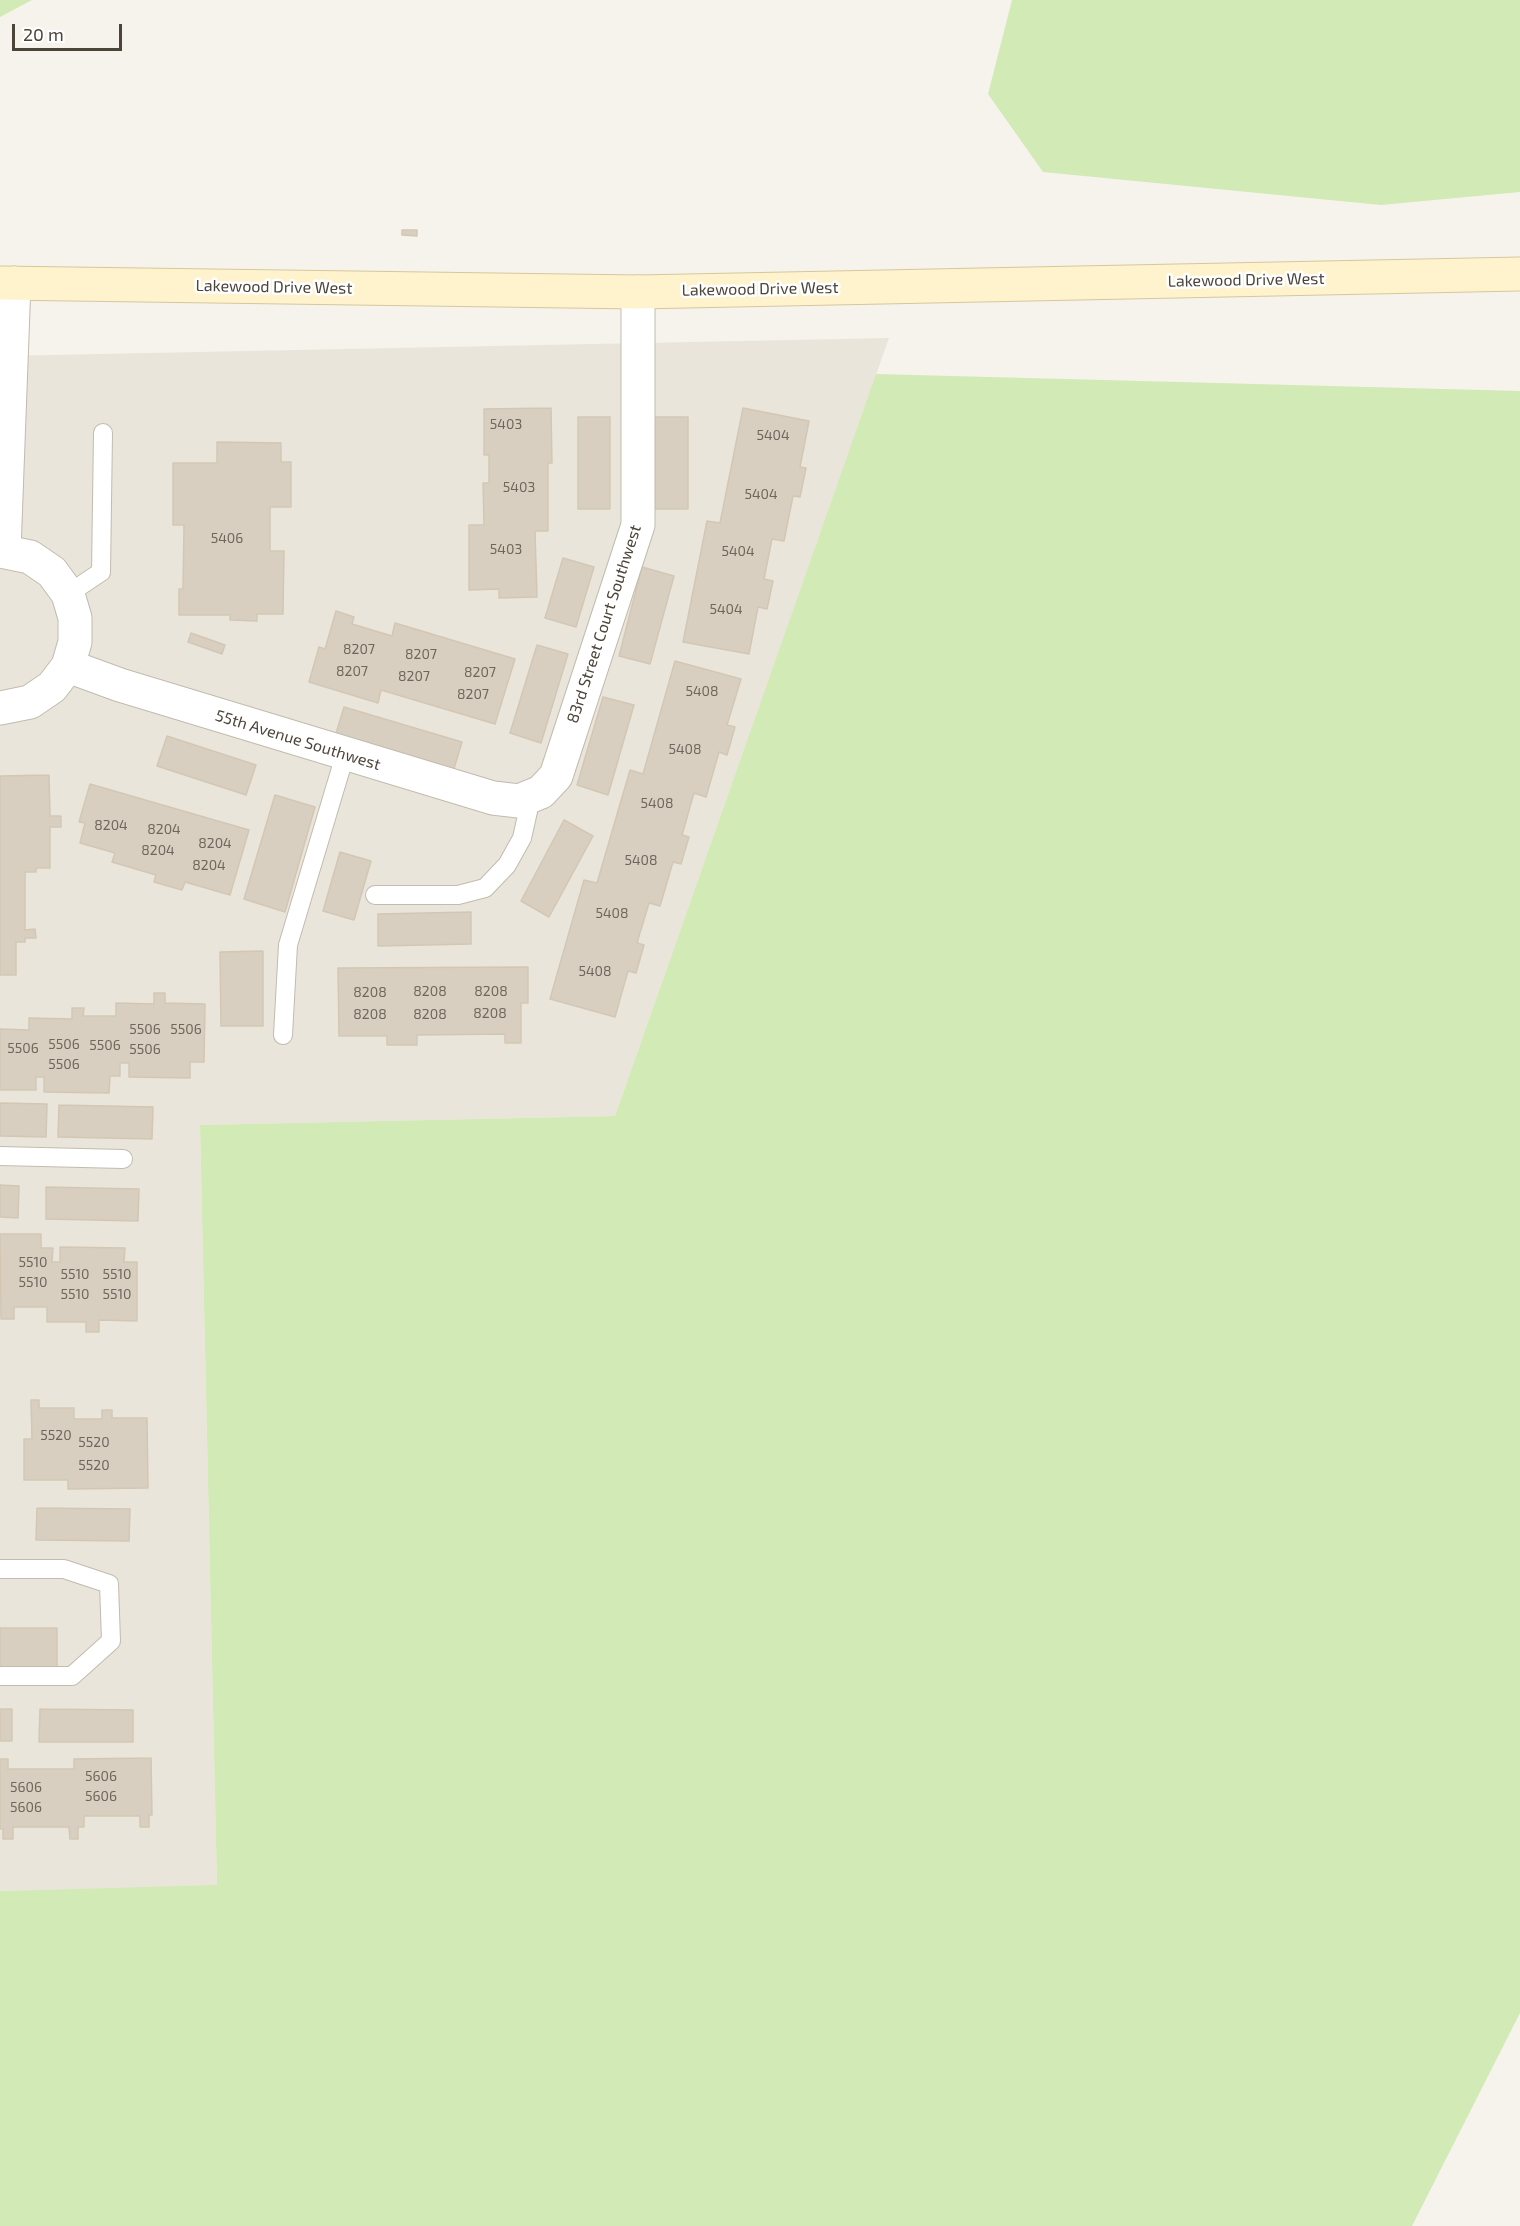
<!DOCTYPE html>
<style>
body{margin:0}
#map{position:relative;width:1520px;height:2226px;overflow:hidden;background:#f6f3ec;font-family:"Exo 2",sans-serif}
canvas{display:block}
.scale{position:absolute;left:12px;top:24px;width:110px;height:27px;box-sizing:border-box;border:3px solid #4b4439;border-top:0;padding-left:8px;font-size:18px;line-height:21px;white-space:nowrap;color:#4b4439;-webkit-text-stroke:4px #fff;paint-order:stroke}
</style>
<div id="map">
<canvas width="1520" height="2226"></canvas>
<div class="scale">20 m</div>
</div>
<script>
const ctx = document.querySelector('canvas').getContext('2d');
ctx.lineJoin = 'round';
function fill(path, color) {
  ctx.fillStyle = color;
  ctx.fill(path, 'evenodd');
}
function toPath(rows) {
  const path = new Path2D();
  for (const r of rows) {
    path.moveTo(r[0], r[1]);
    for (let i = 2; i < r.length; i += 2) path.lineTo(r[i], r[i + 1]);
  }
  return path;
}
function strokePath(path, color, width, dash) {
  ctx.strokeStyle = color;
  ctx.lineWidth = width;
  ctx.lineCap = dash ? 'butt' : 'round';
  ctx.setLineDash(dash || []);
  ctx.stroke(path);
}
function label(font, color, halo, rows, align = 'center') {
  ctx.font = font + ' "Exo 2",sans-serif';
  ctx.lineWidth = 5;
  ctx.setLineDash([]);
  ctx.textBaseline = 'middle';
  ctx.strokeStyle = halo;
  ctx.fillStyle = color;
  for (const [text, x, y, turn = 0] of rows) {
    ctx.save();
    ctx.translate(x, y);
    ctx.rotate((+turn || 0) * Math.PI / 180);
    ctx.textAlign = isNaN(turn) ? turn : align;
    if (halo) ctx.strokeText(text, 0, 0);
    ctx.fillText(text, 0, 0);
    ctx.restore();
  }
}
fill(toPath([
 [889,338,615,1116,200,1125,217,1886,0,1891,0,356]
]), '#eae5da');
fill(toPath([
 [0,0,32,0,0,17],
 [1012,0,1520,0,1520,192,1381,205,1043,172,988,94],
 [876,374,1520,391,1520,2013,1412,2226,0,2226,0,1891,217,1885,200,1125,615,1116]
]), '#d2eab5');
const building = toPath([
 [402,230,417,230,417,236,402,235,402,230],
 [551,408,552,463,548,463,548,531,535,531,537,597,499,598,499,589,469,590,469,525,484,525,483,483,489,483,489,455,484,455,484,409,551,408],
 [743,408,809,421,800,467,806,468,800,497,793,496,784,541,772,539,764,579,773,581,767,609,758,607,749,654,683,642,707,521,720,523,743,408],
 [578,417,610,417,610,509,578,509,578,417],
 [655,417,688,417,688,509,655,509,655,417],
 [217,442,281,443,281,462,291,462,291,507,270,507,270,551,284,551,283,614,257,614,257,621,230,620,230,615,179,615,179,589,183,589,184,525,173,525,173,463,217,463,217,442],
 [563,558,594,567,576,627,545,618,563,558],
 [642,567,674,576,650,664,619,656,642,567],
 [336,611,354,617,352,624,392,636,395,623,515,659,495,724,381,690,378,703,309,682,319,647,325,649,336,611],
 [191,633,225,645,222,654,188,642,191,633],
 [537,645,568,654,541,743,510,733,537,645],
 [675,661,741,679,727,725,735,727,727,755,719,752,706,797,694,793,682,835,689,837,681,864,673,862,660,906,649,903,637,943,644,945,636,973,628,971,615,1017,550,999,584,880,597,883,630,770,643,774,675,661],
 [603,697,634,705,608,795,577,785,603,697],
 [344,707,462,742,453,772,335,737,344,707],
 [167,736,256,765,246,795,157,766,167,736],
 [49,775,50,816,61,816,61,827,50,827,50,868,36,868,36,872,25,872,25,930,35,929,36,938,25,938,25,942,16,942,16,975,0,975,0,776,49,775],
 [90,784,249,830,230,895,185,882,182,890,154,882,156,875,112,862,115,853,80,843,85,823,79,822,90,784],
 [275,795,315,807,285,912,244,899,275,795],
 [564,820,593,836,549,917,521,901,564,820],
 [340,852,371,861,354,920,323,911,340,852],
 [471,912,471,944,378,946,378,914,471,912],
 [263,951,263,1026,221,1026,220,952,263,951],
 [528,967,528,1003,521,1003,521,1043,505,1043,505,1034,417,1035,417,1045,387,1045,387,1036,339,1036,338,968,528,967],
 [154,993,165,993,165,1003,205,1004,204,1062,190,1062,190,1078,129,1077,129,1063,120,1063,120,1076,110,1076,109,1093,44,1092,44,1077,36,1077,36,1090,0,1090,0,1029,29,1030,29,1018,72,1019,72,1008,84,1008,83,1016,116,1016,116,1003,154,1004,154,993],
 [0,1103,47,1104,46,1137,0,1136,0,1103],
 [59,1105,153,1107,152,1139,58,1137,59,1105],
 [0,1185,19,1186,18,1218,0,1217,0,1185],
 [46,1187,139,1189,138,1221,46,1219,46,1187],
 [0,1234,41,1234,41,1248,53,1248,52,1262,60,1262,60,1247,125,1248,124,1262,137,1262,137,1321,99,1320,99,1332,86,1332,86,1322,47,1322,47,1307,14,1307,14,1319,1,1319,0,1234],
 [31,1400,39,1400,39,1408,74,1408,74,1419,102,1419,102,1410,112,1410,112,1418,147,1418,148,1488,68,1489,68,1480,24,1480,24,1439,32,1439,31,1400],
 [37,1508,130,1509,129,1541,36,1540,37,1508],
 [0,1628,57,1628,57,1670,0,1670,0,1628],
 [0,1709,12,1709,12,1741,0,1741,0,1709],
 [40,1709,133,1710,133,1742,39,1742,40,1709],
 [151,1758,152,1815,149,1815,149,1827,140,1827,140,1816,84,1816,84,1827,78,1827,78,1839,70,1839,69,1827,13,1827,13,1839,3,1839,3,1829,0,1829,0,1759,8,1759,8,1769,74,1769,74,1759,151,1758]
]);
fill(building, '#d8cfc1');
strokePath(building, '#d3c7b4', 1.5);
const lane = toPath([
 [68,594,101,572,103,433],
 [375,895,458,895,485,888,507,865,522,838,531,798],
 [283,1035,288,945,345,755],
 [0,1156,123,1159],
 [0,1569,64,1569,109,1584,111,1641,72,1676,0,1676]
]);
const street = toPath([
 [4,550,14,283],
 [0,551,30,557,52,572,68,594,75,618,75,642,68,666,52,687,30,702,0,708],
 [68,666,120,685,493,798,519,801,541,792,556,776,638,525,638,292]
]);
const secondary = toPath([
 [0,283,638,292,1520,274]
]);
strokePath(lane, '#c2bbae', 20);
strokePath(street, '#c2bbae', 35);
strokePath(secondary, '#d6c79b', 35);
strokePath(lane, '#fff', 18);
strokePath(street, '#fff', 33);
strokePath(secondary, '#fff3cd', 33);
label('14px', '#6e675b', null, [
 ["5403",506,424],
 ["5404",773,435],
 ["5403",519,487],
 ["5404",761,494],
 ["5406",227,538],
 ["5403",506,549],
 ["5404",738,551],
 ["5404",726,609],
 ["8207",359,649],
 ["8207",421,654],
 ["8207",352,671],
 ["8207",480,672],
 ["8207",414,676],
 ["5408",702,691],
 ["8207",473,694],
 ["5408",685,749],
 ["5408",657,803],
 ["8204",111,825],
 ["8204",164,829],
 ["8204",215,843],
 ["8204",158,850],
 ["5408",641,860],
 ["8204",209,865],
 ["5408",612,913],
 ["5408",595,971],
 ["8208",430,991],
 ["8208",491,991],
 ["8208",370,992],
 ["8208",490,1013],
 ["8208",370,1014],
 ["8208",430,1014],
 ["5506",145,1029],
 ["5506",186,1029],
 ["5506",64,1044],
 ["5506",105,1045],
 ["5506",23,1048],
 ["5506",145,1049],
 ["5506",64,1064],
 ["5510",33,1262],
 ["5510",75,1274],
 ["5510",117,1274],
 ["5510",33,1282],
 ["5510",75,1294],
 ["5510",117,1294],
 ["5520",56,1435],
 ["5520",94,1442],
 ["5520",94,1465],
 ["5606",101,1776],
 ["5606",26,1787],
 ["5606",101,1796],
 ["5606",26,1807]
]);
label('16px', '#4b4439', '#fff', [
 ["Lakewood Drive West",1246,280,-1],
 ["Lakewood Drive West",274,287,1],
 ["Lakewood Drive West",760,289,-1],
 ["83rd Street Court Southwest",604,624,-72],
 ["55th Avenue Southwest",298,740,17]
]);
</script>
